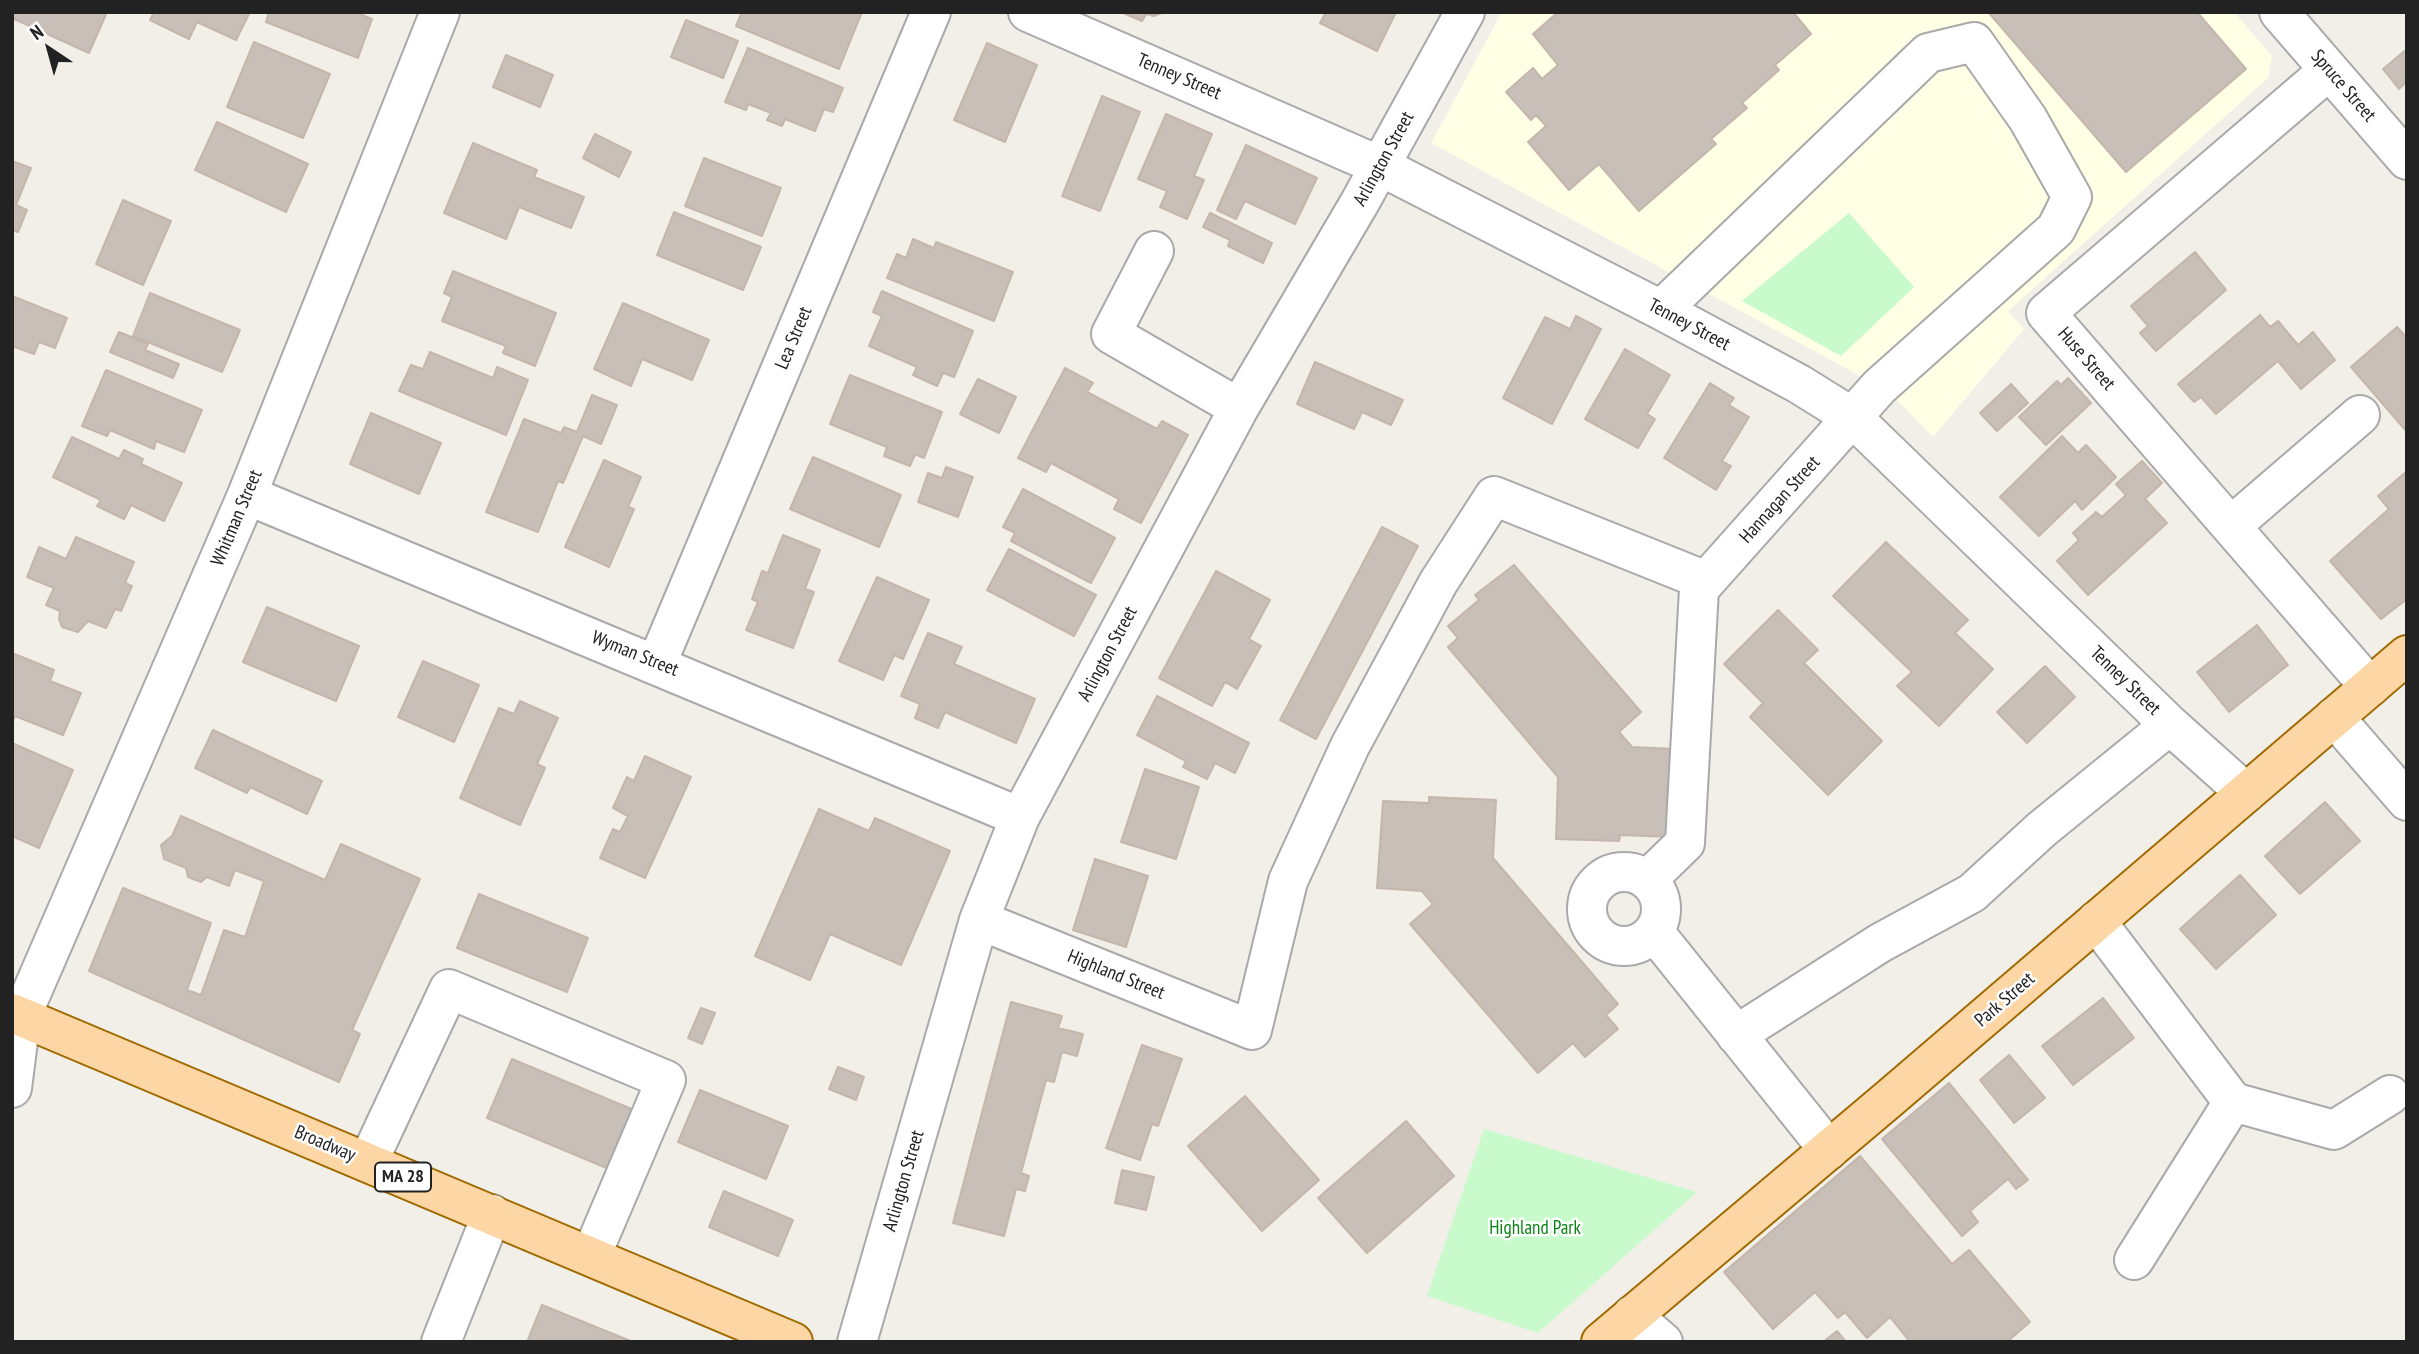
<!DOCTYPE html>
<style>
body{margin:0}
#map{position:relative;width:2419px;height:1354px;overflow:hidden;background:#f2efe9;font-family:"PT Sans Narrow",sans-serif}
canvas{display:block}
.frame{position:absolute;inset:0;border:14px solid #222;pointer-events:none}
.north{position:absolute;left:14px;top:14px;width:70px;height:70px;-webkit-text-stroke:5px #fff;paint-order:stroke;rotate:324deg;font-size:19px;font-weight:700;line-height:28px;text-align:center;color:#222}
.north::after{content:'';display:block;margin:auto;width:24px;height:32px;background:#222;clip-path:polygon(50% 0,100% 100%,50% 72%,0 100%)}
</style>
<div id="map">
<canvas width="2419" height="1354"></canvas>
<div class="frame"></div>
<div class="north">N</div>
</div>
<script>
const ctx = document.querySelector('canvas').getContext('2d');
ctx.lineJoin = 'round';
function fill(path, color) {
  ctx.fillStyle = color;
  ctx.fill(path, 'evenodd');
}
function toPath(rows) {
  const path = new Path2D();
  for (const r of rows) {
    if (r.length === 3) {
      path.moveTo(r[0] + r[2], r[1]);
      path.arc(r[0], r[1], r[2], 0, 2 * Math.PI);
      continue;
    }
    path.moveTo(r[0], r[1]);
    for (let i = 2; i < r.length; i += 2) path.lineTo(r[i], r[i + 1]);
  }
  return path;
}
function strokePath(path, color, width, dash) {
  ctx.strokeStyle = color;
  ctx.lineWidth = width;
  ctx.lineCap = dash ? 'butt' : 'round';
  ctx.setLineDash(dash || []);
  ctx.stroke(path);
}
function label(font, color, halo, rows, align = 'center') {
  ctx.font = font + ' "PT Sans Narrow",sans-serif';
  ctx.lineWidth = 5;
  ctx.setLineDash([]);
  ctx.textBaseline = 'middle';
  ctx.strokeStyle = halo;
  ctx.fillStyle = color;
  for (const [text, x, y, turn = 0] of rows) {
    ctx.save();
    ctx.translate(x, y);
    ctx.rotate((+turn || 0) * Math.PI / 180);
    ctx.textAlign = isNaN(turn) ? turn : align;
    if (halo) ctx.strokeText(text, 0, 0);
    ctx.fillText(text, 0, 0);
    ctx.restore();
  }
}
fill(toPath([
 [1502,12,2234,12,2272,56,2268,78,2008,311,2024,329,1933,437,1888,391,1431,143]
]), '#ffffe5');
fill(toPath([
 [1849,213,1914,287,1841,356,1742,301],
 [1484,1129,1697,1192,1538,1333,1427,1296]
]), '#c8facc');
const building = toPath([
 [12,12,107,12,89,53,12,18,12,12],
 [154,12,250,12,236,40,197,22,189,39,150,20,154,12],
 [269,12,355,12,372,19,358,58,266,22,269,12],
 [742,12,862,12,839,69,736,26,742,12],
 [1121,12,1164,12,1154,16,1146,14,1142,21,1121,12],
 [1326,12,1396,12,1377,51,1320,23,1326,12],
 [1558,12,1793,12,1811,34,1775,65,1779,70,1742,103,1747,108,1711,139,1716,144,1639,211,1599,164,1569,190,1528,142,1546,126,1536,115,1531,120,1506,92,1533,68,1542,79,1558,65,1533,34,1558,12],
 [2197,12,2246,69,2126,172,1989,13,2197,12],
 [686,20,738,41,723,78,671,57,686,20],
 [254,42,330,74,303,138,227,107,254,42],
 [987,43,1037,65,1005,142,954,120,987,43],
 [748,48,843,88,833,112,824,109,815,131,785,119,782,126,767,120,771,113,748,104,746,110,725,102,748,48],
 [2407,49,2407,81,2399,89,2383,69,2407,49],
 [506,55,553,75,540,107,493,87,506,55],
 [1102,96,1140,112,1100,211,1062,196,1102,96],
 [1166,114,1212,134,1194,176,1204,180,1187,219,1160,207,1167,191,1138,179,1166,114],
 [217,122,308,164,286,212,195,170,217,122],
 [595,134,631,152,619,177,583,158,595,134],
 [473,143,537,170,534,177,584,197,571,228,519,207,506,239,444,213,473,143],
 [1246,145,1317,178,1295,224,1245,201,1236,219,1217,210,1246,145],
 [704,158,781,188,762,236,685,206,704,158],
 [12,161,31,168,16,205,27,210,18,232,12,230,12,161],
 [123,200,171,221,143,285,96,264,123,200],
 [674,212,761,247,743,290,657,255,674,212],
 [1210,213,1272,243,1263,263,1228,246,1230,240,1203,227,1210,213],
 [913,239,934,248,936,242,1013,272,994,321,887,278,897,254,906,258,913,239],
 [2195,252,2226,290,2156,351,2140,333,2148,326,2131,306,2195,252],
 [453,271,556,313,535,366,503,353,506,346,442,321,452,297,444,293,453,271],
 [882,291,973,331,954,377,943,373,937,386,913,375,917,367,869,346,882,316,873,312,882,291],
 [150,293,240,330,222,372,133,336,150,293],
 [12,296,67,318,55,348,39,342,34,354,12,346,12,296],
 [623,303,709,340,692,380,642,359,631,386,594,369,623,303],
 [2260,315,2270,327,2278,321,2298,345,2313,332,2335,360,2301,389,2278,361,2216,414,2201,397,2194,402,2178,384,2260,315],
 [1576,316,1601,329,1552,424,1503,398,1545,317,1570,329,1576,316],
 [2397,327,2407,338,2407,432,2351,367,2397,327],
 [119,332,148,344,145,350,179,364,173,378,110,352,119,332],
 [1625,349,1670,375,1647,414,1655,419,1638,448,1585,419,1625,349],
 [430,352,493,378,497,367,528,380,506,435,399,391,411,365,423,369,430,352],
 [1315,362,1403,400,1391,425,1362,412,1354,429,1297,404,1315,362],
 [1065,368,1093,383,1087,392,1157,429,1162,421,1188,435,1141,523,1114,509,1119,499,1051,463,1046,472,1018,458,1065,368],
 [106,370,202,410,184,452,156,441,154,449,110,430,107,436,82,426,106,370],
 [850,375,942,412,924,458,915,454,910,466,884,456,887,447,830,424,850,375],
 [2068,378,2091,403,2046,445,2019,417,2057,381,2061,385,2068,378],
 [978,379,1016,397,999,433,960,414,978,379],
 [1710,383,1734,398,1729,405,1749,417,1722,461,1731,466,1716,490,1664,458,1710,383],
 [2011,384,2028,403,1997,431,1980,413,2011,384],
 [592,395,617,405,601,444,583,436,563,483,558,481,538,532,486,512,524,419,561,433,564,427,577,432,592,395],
 [371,413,441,443,419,494,350,464,371,413],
 [2062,436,2078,453,2086,445,2116,477,2082,510,2075,501,2039,536,2000,497,2062,436],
 [72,437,119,459,124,450,143,459,141,464,182,483,164,521,131,505,124,519,97,506,101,500,53,477,72,437],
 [813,457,901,495,879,547,790,509,813,457],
 [604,460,641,477,628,507,634,509,609,567,565,547,604,460],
 [2142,461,2162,483,2145,499,2167,523,2088,595,2057,561,2079,540,2073,533,2096,512,2102,517,2126,495,2116,484,2142,461],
 [946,467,973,477,958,517,918,502,928,473,942,478,946,467],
 [2407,471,2407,599,2381,619,2330,561,2389,509,2378,496,2407,471],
 [1023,489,1115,538,1091,583,1011,541,1015,533,1003,527,1023,489],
 [1382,527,1418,546,1316,739,1280,720,1382,527],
 [783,535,820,550,805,589,814,592,793,648,746,630,758,602,752,599,762,571,768,573,783,535],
 [76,537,134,562,125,583,132,586,121,611,115,609,106,628,88,621,78,632,62,627,59,619,60,611,46,605,54,588,27,577,39,547,66,559,76,537],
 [1886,542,1968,620,1955,633,1993,669,1939,726,1897,686,1912,672,1833,596,1886,542],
 [1009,549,1096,595,1074,636,987,590,1009,549],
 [1514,565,1641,712,1619,732,1632,747,1675,749,1672,837,1620,835,1619,841,1556,839,1558,777,1448,647,1458,638,1448,626,1479,600,1475,595,1514,565],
 [1216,571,1270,600,1249,639,1261,646,1237,689,1225,682,1212,706,1159,678,1216,571],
 [877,577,929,600,903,659,894,655,883,680,839,661,877,577],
 [267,607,359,646,336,701,243,662,267,607],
 [1778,610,1818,650,1804,663,1882,741,1828,795,1750,717,1763,703,1724,664,1778,610],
 [2257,625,2288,665,2229,712,2197,672,2257,625],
 [928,633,962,647,954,664,1035,699,1016,743,945,712,938,728,915,718,920,704,901,696,928,633],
 [12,653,54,670,50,681,81,693,63,735,15,716,12,723,12,653],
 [423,661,479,685,454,742,398,717,423,661],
 [2045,666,2075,697,2027,743,1997,712,2045,666],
 [1157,696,1249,743,1235,773,1215,763,1207,779,1183,767,1186,761,1137,735,1157,696],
 [520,701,558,718,537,764,545,768,520,825,460,798,499,708,514,714,520,701],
 [213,730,322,781,307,814,250,787,247,793,195,768,213,730],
 [12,743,73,770,39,848,12,836,12,743],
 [645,756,691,777,645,878,600,858,613,829,620,832,628,816,613,808,627,777,634,781,645,756],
 [1145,769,1199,787,1176,859,1121,842,1145,769],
 [1429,797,1496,800,1493,858,1618,1004,1606,1015,1618,1029,1585,1057,1573,1043,1538,1073,1410,924,1433,904,1422,891,1377,888,1383,801,1429,803,1429,797],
 [2325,802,2360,841,2300,894,2265,856,2325,802],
 [819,809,869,831,875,818,950,851,901,965,830,934,810,980,755,956,819,809],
 [181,816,325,880,341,844,420,879,352,1030,360,1034,339,1082,89,971,123,888,211,923,187,990,201,995,224,930,245,937,264,881,235,870,229,886,207,877,201,882,188,877,186,868,164,859,161,845,172,836,181,816],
 [1095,859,1148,876,1126,947,1073,930,1095,859],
 [2240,875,2276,915,2216,969,2180,929,2240,875],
 [479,894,588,938,567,992,457,948,479,894],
 [2103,998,2134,1038,2073,1085,2042,1046,2103,998],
 [1011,1002,1062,1016,1058,1028,1083,1034,1077,1056,1062,1052,1054,1082,1046,1080,1021,1173,1029,1176,1025,1191,1016,1189,1004,1236,953,1223,1011,1002],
 [701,1008,715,1013,702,1044,688,1038,701,1008],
 [1142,1045,1182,1059,1158,1126,1152,1124,1140,1160,1106,1148,1142,1045],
 [2009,1055,2045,1098,2014,1123,1980,1080,2009,1055],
 [512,1059,641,1113,616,1172,487,1118,512,1059],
 [838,1067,864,1077,856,1100,829,1089,838,1067],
 [1949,1083,2028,1180,2016,1189,2008,1179,1970,1211,1978,1222,1962,1236,1882,1139,1949,1083],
 [700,1090,788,1126,766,1179,678,1142,700,1090],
 [1245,1096,1319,1180,1262,1231,1188,1146,1245,1096],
 [1406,1121,1454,1176,1367,1253,1318,1198,1406,1121],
 [1860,1156,1952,1264,1969,1250,2030,1322,2007,1342,1910,1342,1890,1317,1867,1338,1845,1312,1838,1318,1815,1292,1773,1329,1724,1272,1860,1156],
 [1122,1170,1154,1177,1146,1210,1115,1203,1122,1170],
 [724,1191,793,1220,778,1256,709,1227,724,1191],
 [542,1305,633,1342,527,1342,542,1305],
 [1837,1331,1846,1342,1823,1342,1837,1331]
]);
fill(building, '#c7bfb8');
strokePath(building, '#c4b6ab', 2);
const minor = toPath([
 [1028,12,1380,166,1661,310,1799,384,1852,417,2170,725,2246,793],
 [2279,12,2407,160],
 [2328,71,2046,313,2370,687],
 [1154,251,1111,334,1239,408],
 [247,495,1020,817],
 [2231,526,2360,415],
 [657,663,931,12],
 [2334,717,2407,801],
 [1624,909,37],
 [1649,878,1685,843,1699,589,1879,387,2056,229,2072,197,2028,119,1974,42,1928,53,1661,310],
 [979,920,1252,1030,1288,881,1350,746,1438,583,1494,496,1706,581],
 [2096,921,2233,1102,2134,1260],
 [1655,933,1829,1150],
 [1736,1035,1880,943,1972,893,2042,829,2170,725],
 [12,1088,21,1017,247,495,440,12],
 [2233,1102,2334,1130,2390,1095],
 [368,1162,449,989,666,1080,591,1256],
 [1632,1315,1663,1342],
 [441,1342,492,1214],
 [857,1342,979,920,1020,817,1239,408,1360,202,1465,12]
]);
const major = toPath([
 [12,1013,793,1342],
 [1601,1342,1890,1098,2407,655]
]);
strokePath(minor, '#a9a9a9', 42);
strokePath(major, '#a06b00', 42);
strokePath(minor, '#fff', 38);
strokePath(major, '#fcd6a4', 38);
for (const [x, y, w] of [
 [403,1177,56]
]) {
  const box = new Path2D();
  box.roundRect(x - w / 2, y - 14.5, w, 29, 5);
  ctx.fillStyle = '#fff';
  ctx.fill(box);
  strokePath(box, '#222', 2);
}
label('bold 18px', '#222', null, [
 ["MA 28",403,1177]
]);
label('19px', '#222', '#fff', [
 ["Tenney Street",1179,77,23],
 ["Spruce Street",2343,86,49],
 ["Arlington Street",1384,159,-61],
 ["Tenney Street",1689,325,28],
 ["Lea Street",794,338,-67],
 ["Huse Street",2086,359,49],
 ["Hannagan Street",1780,500,-48],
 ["Whitman Street",237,518,-67],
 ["Wyman Street",635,654,22],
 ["Arlington Street",1108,654,-62],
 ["Tenney Street",2125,681,44],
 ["Highland Street",1116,975,22],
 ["Park Street",2005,1000,-41],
 ["Broadway",325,1144,23],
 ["Arlington Street",904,1181,-74]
]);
label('19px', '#0c8416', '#fff', [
 ["Highland Park",1535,1229]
]);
</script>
